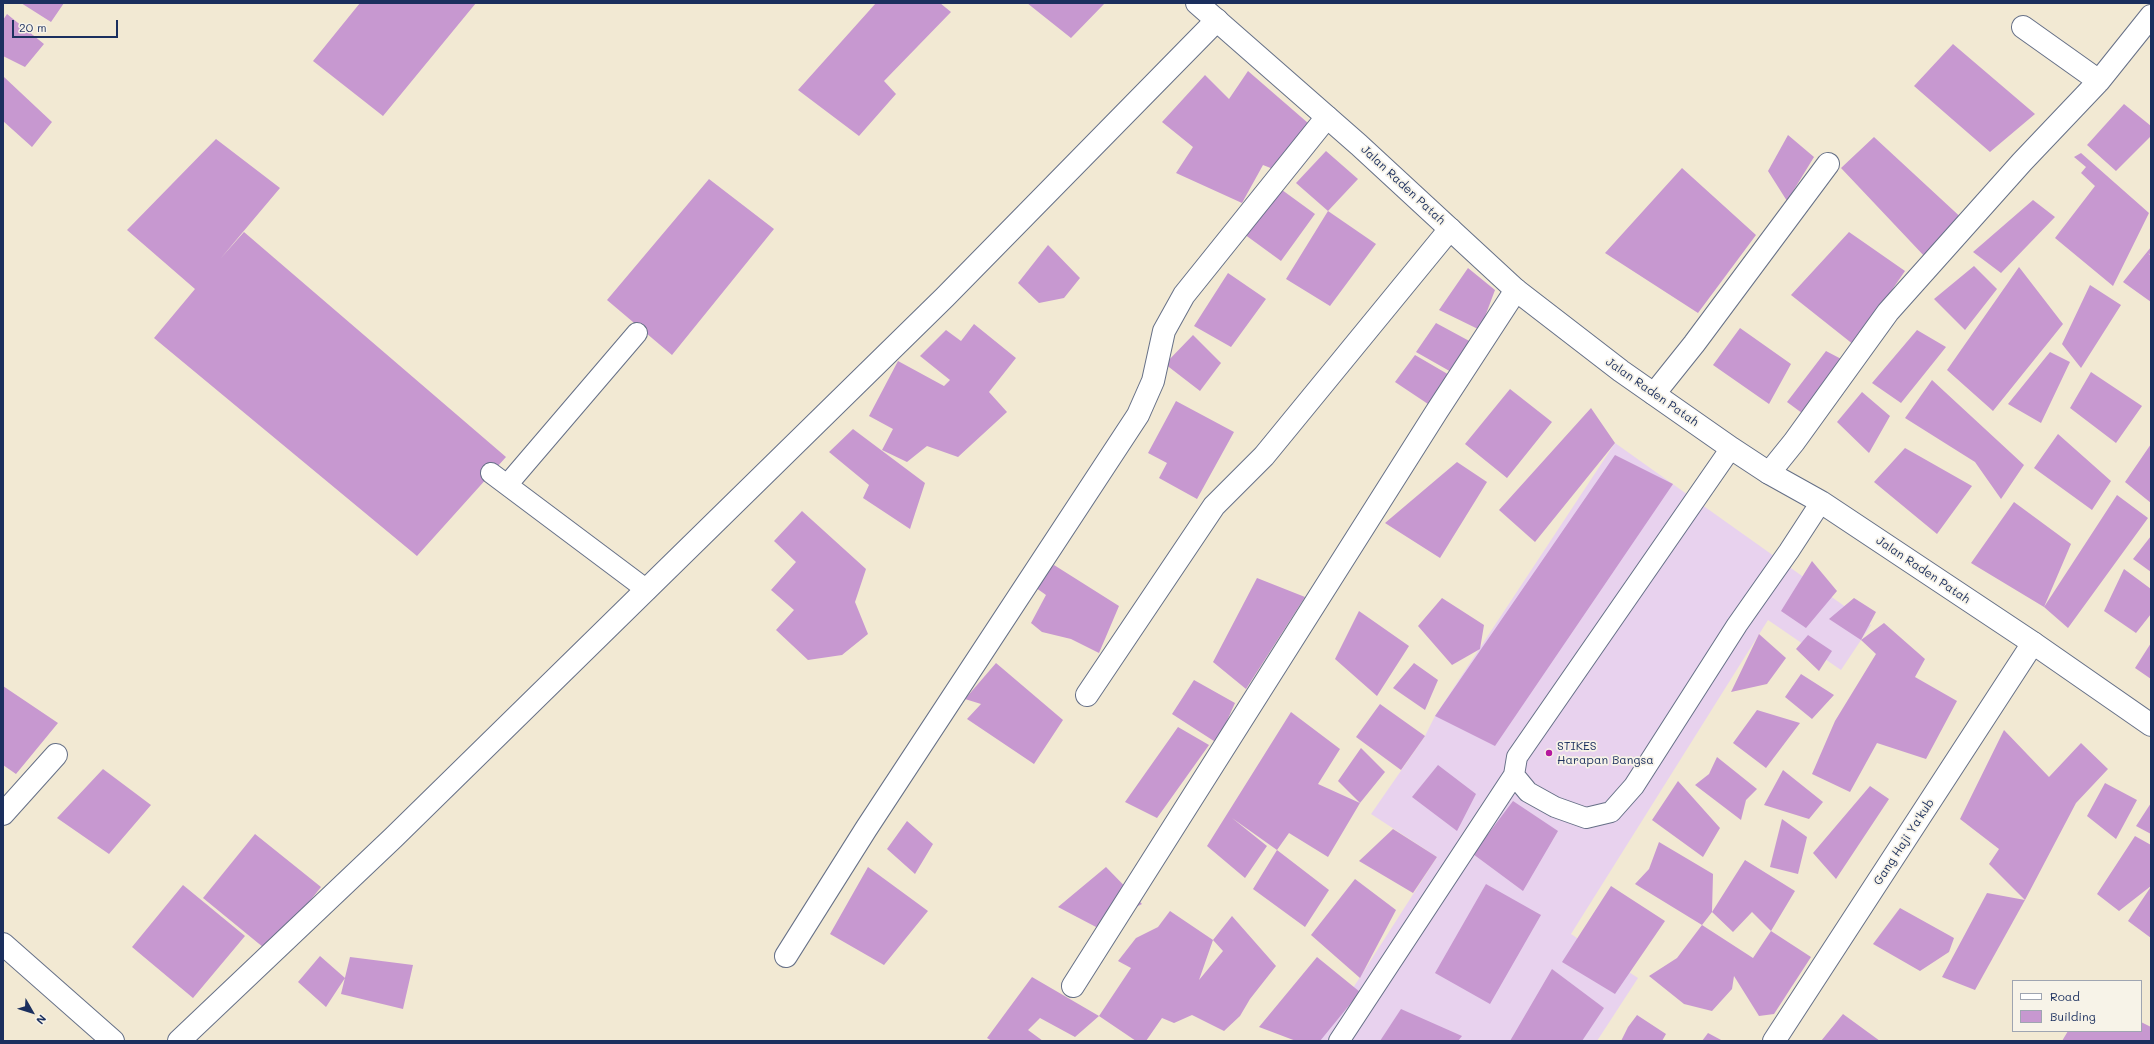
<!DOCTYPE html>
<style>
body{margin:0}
#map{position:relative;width:2154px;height:1044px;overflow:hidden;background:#f2e9d3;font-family:Mali,sans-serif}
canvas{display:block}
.frame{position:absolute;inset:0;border:4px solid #1b2f5e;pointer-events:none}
.legend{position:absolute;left:2012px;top:980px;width:130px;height:52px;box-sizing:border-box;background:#f7f3e8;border:1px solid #9fa5b1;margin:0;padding:5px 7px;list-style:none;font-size:12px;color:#1b2f5e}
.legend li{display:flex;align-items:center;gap:8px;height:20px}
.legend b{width:20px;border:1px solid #9fa5b1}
.north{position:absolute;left:12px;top:992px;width:40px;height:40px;-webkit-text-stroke:3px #f7f3e8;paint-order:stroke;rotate:129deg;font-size:11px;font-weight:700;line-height:16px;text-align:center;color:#1b2f5e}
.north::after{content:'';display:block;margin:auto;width:14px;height:18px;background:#1b2f5e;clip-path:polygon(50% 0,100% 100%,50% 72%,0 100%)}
.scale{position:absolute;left:12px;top:20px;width:106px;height:18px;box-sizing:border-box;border:2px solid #1b2f5e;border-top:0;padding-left:5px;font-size:12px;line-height:14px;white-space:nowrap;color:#1b2f5e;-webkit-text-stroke:3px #f7f3e8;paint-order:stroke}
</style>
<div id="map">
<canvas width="2154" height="1044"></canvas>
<div class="frame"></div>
<ul class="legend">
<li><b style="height:5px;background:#fff"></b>Road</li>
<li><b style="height:11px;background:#c798d0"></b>Building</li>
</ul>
<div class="north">N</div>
<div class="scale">20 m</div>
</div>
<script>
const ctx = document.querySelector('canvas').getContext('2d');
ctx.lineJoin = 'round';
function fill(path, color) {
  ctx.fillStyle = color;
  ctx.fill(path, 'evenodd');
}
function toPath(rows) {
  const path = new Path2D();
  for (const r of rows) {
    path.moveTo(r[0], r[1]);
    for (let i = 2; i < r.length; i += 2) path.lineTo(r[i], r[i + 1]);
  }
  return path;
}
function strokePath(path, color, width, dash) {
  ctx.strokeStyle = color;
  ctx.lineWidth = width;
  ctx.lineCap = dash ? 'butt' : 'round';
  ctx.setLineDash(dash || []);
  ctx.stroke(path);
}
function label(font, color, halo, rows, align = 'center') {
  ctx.font = font + ' Mali,sans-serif';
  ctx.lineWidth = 3.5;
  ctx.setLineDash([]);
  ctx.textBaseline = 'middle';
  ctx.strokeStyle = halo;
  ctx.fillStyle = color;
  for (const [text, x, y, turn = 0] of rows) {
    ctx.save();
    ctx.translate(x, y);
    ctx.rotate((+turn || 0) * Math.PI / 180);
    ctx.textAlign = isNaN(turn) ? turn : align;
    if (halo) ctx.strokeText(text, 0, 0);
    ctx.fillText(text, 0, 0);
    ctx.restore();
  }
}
fill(toPath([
 [1615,443,1871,625,1841,670,1768,620,1571,934,1638,978,1597,1041,1319,1041,1437,857,1371,814,1425,736,1435,716]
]), '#e8d2ee');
fill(toPath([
 [21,3,64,3,51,22],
 [360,3,476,3,383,116,313,61],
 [876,3,940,3,951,12,884,81,896,94,859,136,798,90],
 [1027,3,1105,3,1071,38],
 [7,14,44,44,25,67,3,56,3,20],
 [1953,44,2035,114,1990,152,1914,86],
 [1248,71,1308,123,1273,169,1263,165,1242,203,1176,173,1193,147,1162,122,1205,75,1229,99],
 [4,77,52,122,32,147,3,121],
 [2124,104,2151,126,2151,136,2116,171,2087,145],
 [1788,135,1814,157,1787,201,1768,171],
 [1874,137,1967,223,1927,259,1841,168],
 [216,139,280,188,221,258,244,232,506,457,417,556,154,338,195,289,127,230],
 [1326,151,1358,179,1328,211,1296,183],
 [2081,153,2149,213,2113,286,2055,238,2095,186,2081,173,2086,167,2074,157],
 [1682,168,1756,235,1698,313,1605,253],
 [709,179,774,229,672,355,607,300],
 [1278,187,1315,214,1281,261,1244,234],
 [2033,200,2055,217,2001,273,1973,252],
 [1328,211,1376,244,1330,306,1286,279],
 [1849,232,1905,271,1854,345,1791,295],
 [1048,245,1080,278,1064,298,1039,303,1018,283],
 [2151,247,2151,255,2148,253,2151,256,2151,302,2123,282],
 [1974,266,1997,289,1965,330,1934,299],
 [2019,267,2063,324,1993,411,1947,370],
 [1468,268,1495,290,1480,330,1439,310],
 [1228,273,1266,299,1231,347,1194,326],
 [2090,285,2121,305,2081,368,2062,344],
 [1436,323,1473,343,1453,373,1416,352],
 [974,324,1016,358,989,392,1007,412,958,457,927,446,907,462,882,450,893,429,869,416,898,361,944,386,950,380,920,356,946,330,961,341],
 [1740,328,1791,364,1769,404,1713,365],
 [1917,330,1946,347,1901,403,1872,383],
 [1193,335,1221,363,1200,391,1165,364],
 [1826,351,1845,361,1806,416,1787,402],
 [2050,352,2070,362,2041,423,2008,404],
 [1415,355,1451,376,1431,406,1395,382],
 [2091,372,2142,406,2116,443,2070,408],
 [1932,380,2024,465,2001,499,1975,462,1905,418],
 [1510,389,1552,422,1507,478,1465,444],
 [1862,392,1890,416,1869,453,1837,422],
 [1176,401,1234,432,1197,499,1159,478,1167,463,1148,453],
 [1591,408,1615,443,1535,542,1499,510],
 [853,429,925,483,910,529,863,498,869,485,829,452],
 [2058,434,2111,481,2092,510,2034,468],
 [2151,444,2151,503,2125,482],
 [1905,448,1972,486,1937,534,1874,482],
 [1615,455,1673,484,1495,746,1435,716],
 [1457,462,1487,482,1440,558,1385,523],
 [2117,495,2148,518,2068,628,2044,607,1971,563,2014,502,2071,544,2044,607],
 [802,511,866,569,855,602,868,634,842,655,808,660,776,630,794,610,771,590,796,562,774,541],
 [2151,536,2151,572,2133,559],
 [1812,561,1837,591,1806,628,1781,611],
 [1054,565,1119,606,1099,653,1071,639,1042,632,1031,623,1046,595,1032,585],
 [2124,569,2151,589,2151,614,2136,633,2104,611],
 [1257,578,1305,597,1246,689,1213,662],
 [1442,598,1484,625,1480,649,1452,665,1418,626],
 [1854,598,1876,612,1861,640,1829,619],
 [1359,611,1409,646,1377,696,1335,659],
 [1884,623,1925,659,1915,677,1957,701,1926,759,1877,743,1850,792,1812,774,1835,721,1876,654,1861,640],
 [1759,634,1786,658,1767,684,1731,692],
 [1808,635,1832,651,1819,671,1796,649],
 [2151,643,2151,679,2135,668],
 [996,663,1063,720,1034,764,967,719,981,704,965,699],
 [1414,663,1438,680,1425,710,1393,688],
 [1801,674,1834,695,1812,719,1785,697],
 [1194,680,1235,703,1217,743,1172,714],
 [3,686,58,723,16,774,3,765],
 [1380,704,1425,736,1401,770,1356,737],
 [1757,710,1800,723,1766,768,1733,743],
 [1291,712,1340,749,1318,784,1360,803,1328,857,1289,833,1277,850,1232,818,1267,846,1245,878,1207,846],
 [1178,727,1209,745,1157,818,1125,802],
 [2004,730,2049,777,2081,743,2108,769,2076,803,2025,900,1975,990,1942,977,1987,893,2025,900,1989,864,1999,849,1960,819],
 [1361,748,1385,772,1360,803,1338,781],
 [1717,757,1757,789,1746,800,1741,820,1695,785,1709,774],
 [1438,765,1476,794,1457,831,1412,797],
 [103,769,151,805,109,854,57,818],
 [1783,770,1823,802,1809,819,1764,805],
 [1678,781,1720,828,1703,857,1652,820],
 [2105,783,2137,800,2116,839,2087,816],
 [1870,786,1889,799,1836,879,1813,853],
 [1513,801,1558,831,1523,891,1473,854],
 [2151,803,2151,834,2136,826],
 [1782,819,1807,837,1798,874,1770,867],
 [907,821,933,844,915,874,887,849],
 [1393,829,1437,857,1413,893,1359,861],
 [255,834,321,887,269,952,203,898],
 [2135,836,2151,845,2151,886,2119,911,2097,894],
 [1659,842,1713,874,1712,912,1745,860,1795,891,1771,931,1752,912,1733,932,1712,912,1702,925,1635,884,1649,869],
 [1277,850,1329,890,1305,927,1253,889],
 [868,867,928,911,884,965,830,934],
 [1106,867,1142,904,1096,927,1058,907],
 [1355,879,1396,910,1360,978,1311,935],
 [1486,884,1541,915,1490,1004,1435,973],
 [183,885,245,936,193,998,132,947],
 [1611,886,1665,921,1615,994,1562,962],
 [2150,888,2151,888,2151,938,2128,921],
 [1900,908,1954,938,1949,952,1920,971,1873,944],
 [1170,911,1213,940,1199,980,1223,951,1213,940,1232,916,1276,966,1250,999,1240,1016,1224,1031,1192,1015,1174,1023,1162,1018,1146,1041,1136,1041,1099,1016,1131,968,1118,961,1136,938,1158,927],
 [1702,925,1753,958,1771,931,1811,957,1774,1014,1759,1016,1734,976,1732,989,1712,1011,1684,1004,1649,976,1677,958],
 [320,956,345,978,326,1007,298,982],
 [350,957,413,965,403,1009,341,994],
 [1317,957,1360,992,1320,1041,1296,1041,1259,1027],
 [1552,969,1604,1008,1582,1041,1510,1041],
 [1032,977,1099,1016,1075,1037,1040,1018,1028,1030,1043,1041,992,1041,987,1038],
 [1401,1009,1462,1036,1458,1041,1380,1041],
 [1843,1014,1880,1041,1821,1041],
 [1637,1015,1666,1034,1662,1041,1621,1041,1628,1027],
 [2141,1022,2151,1027,2151,1041,2062,1041,2068,1031,2141,1031],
 [1708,1033,1723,1041,1702,1041]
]), '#c798d0');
const lane = toPath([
 [491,473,647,590],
 [507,485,637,333],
 [1514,775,1528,792,1555,807,1586,818,1611,812,1634,786,1737,625,1789,551,1821,502],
 [1339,1041,1514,775,1517,757,1731,448]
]);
const street = toPath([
 [2023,27,2099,81],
 [1654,394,1694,344,1828,164],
 [1769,473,1794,442,1888,312,2022,162,2099,81,2151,16],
 [1087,695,1214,506,1264,456,1450,229],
 [3,814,56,755],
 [3,944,113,1041],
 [786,956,866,829,1138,415,1153,381,1164,331,1184,295,1327,117],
 [1073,986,1437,411,1516,290],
 [1774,1041,2033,643]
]);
const secondary = toPath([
 [179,1041,393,838,945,297,1217,20]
]);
const primary = toPath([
 [1197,3,1359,145,1516,290,1621,371,1731,448,1769,473,1821,502,2033,643,2151,725]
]);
strokePath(lane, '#667087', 22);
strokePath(street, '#667087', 24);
strokePath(secondary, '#667087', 24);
strokePath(primary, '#667087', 24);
strokePath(lane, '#fff', 20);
strokePath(street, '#fff', 22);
strokePath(secondary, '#fff', 22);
strokePath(primary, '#fff', 22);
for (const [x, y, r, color] of [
 [1549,753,4,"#b5179e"]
]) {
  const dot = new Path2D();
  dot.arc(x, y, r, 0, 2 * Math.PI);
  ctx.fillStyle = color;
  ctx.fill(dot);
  strokePath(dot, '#f7f3e8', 1.5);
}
label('12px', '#1b2f5e', '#f7f3e8', [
 ["Jalan Raden Patah",1403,185,43],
 ["Jalan Raden Patah",1652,392,35],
 ["Jalan Raden Patah",1923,570,34],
 ["Gang Haji Ya'kub",1904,842,-57]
]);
label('12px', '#1b2f5e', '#f7f3e8', [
 ["STIKES",1557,746],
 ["Harapan Bangsa",1557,760]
], 'left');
</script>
